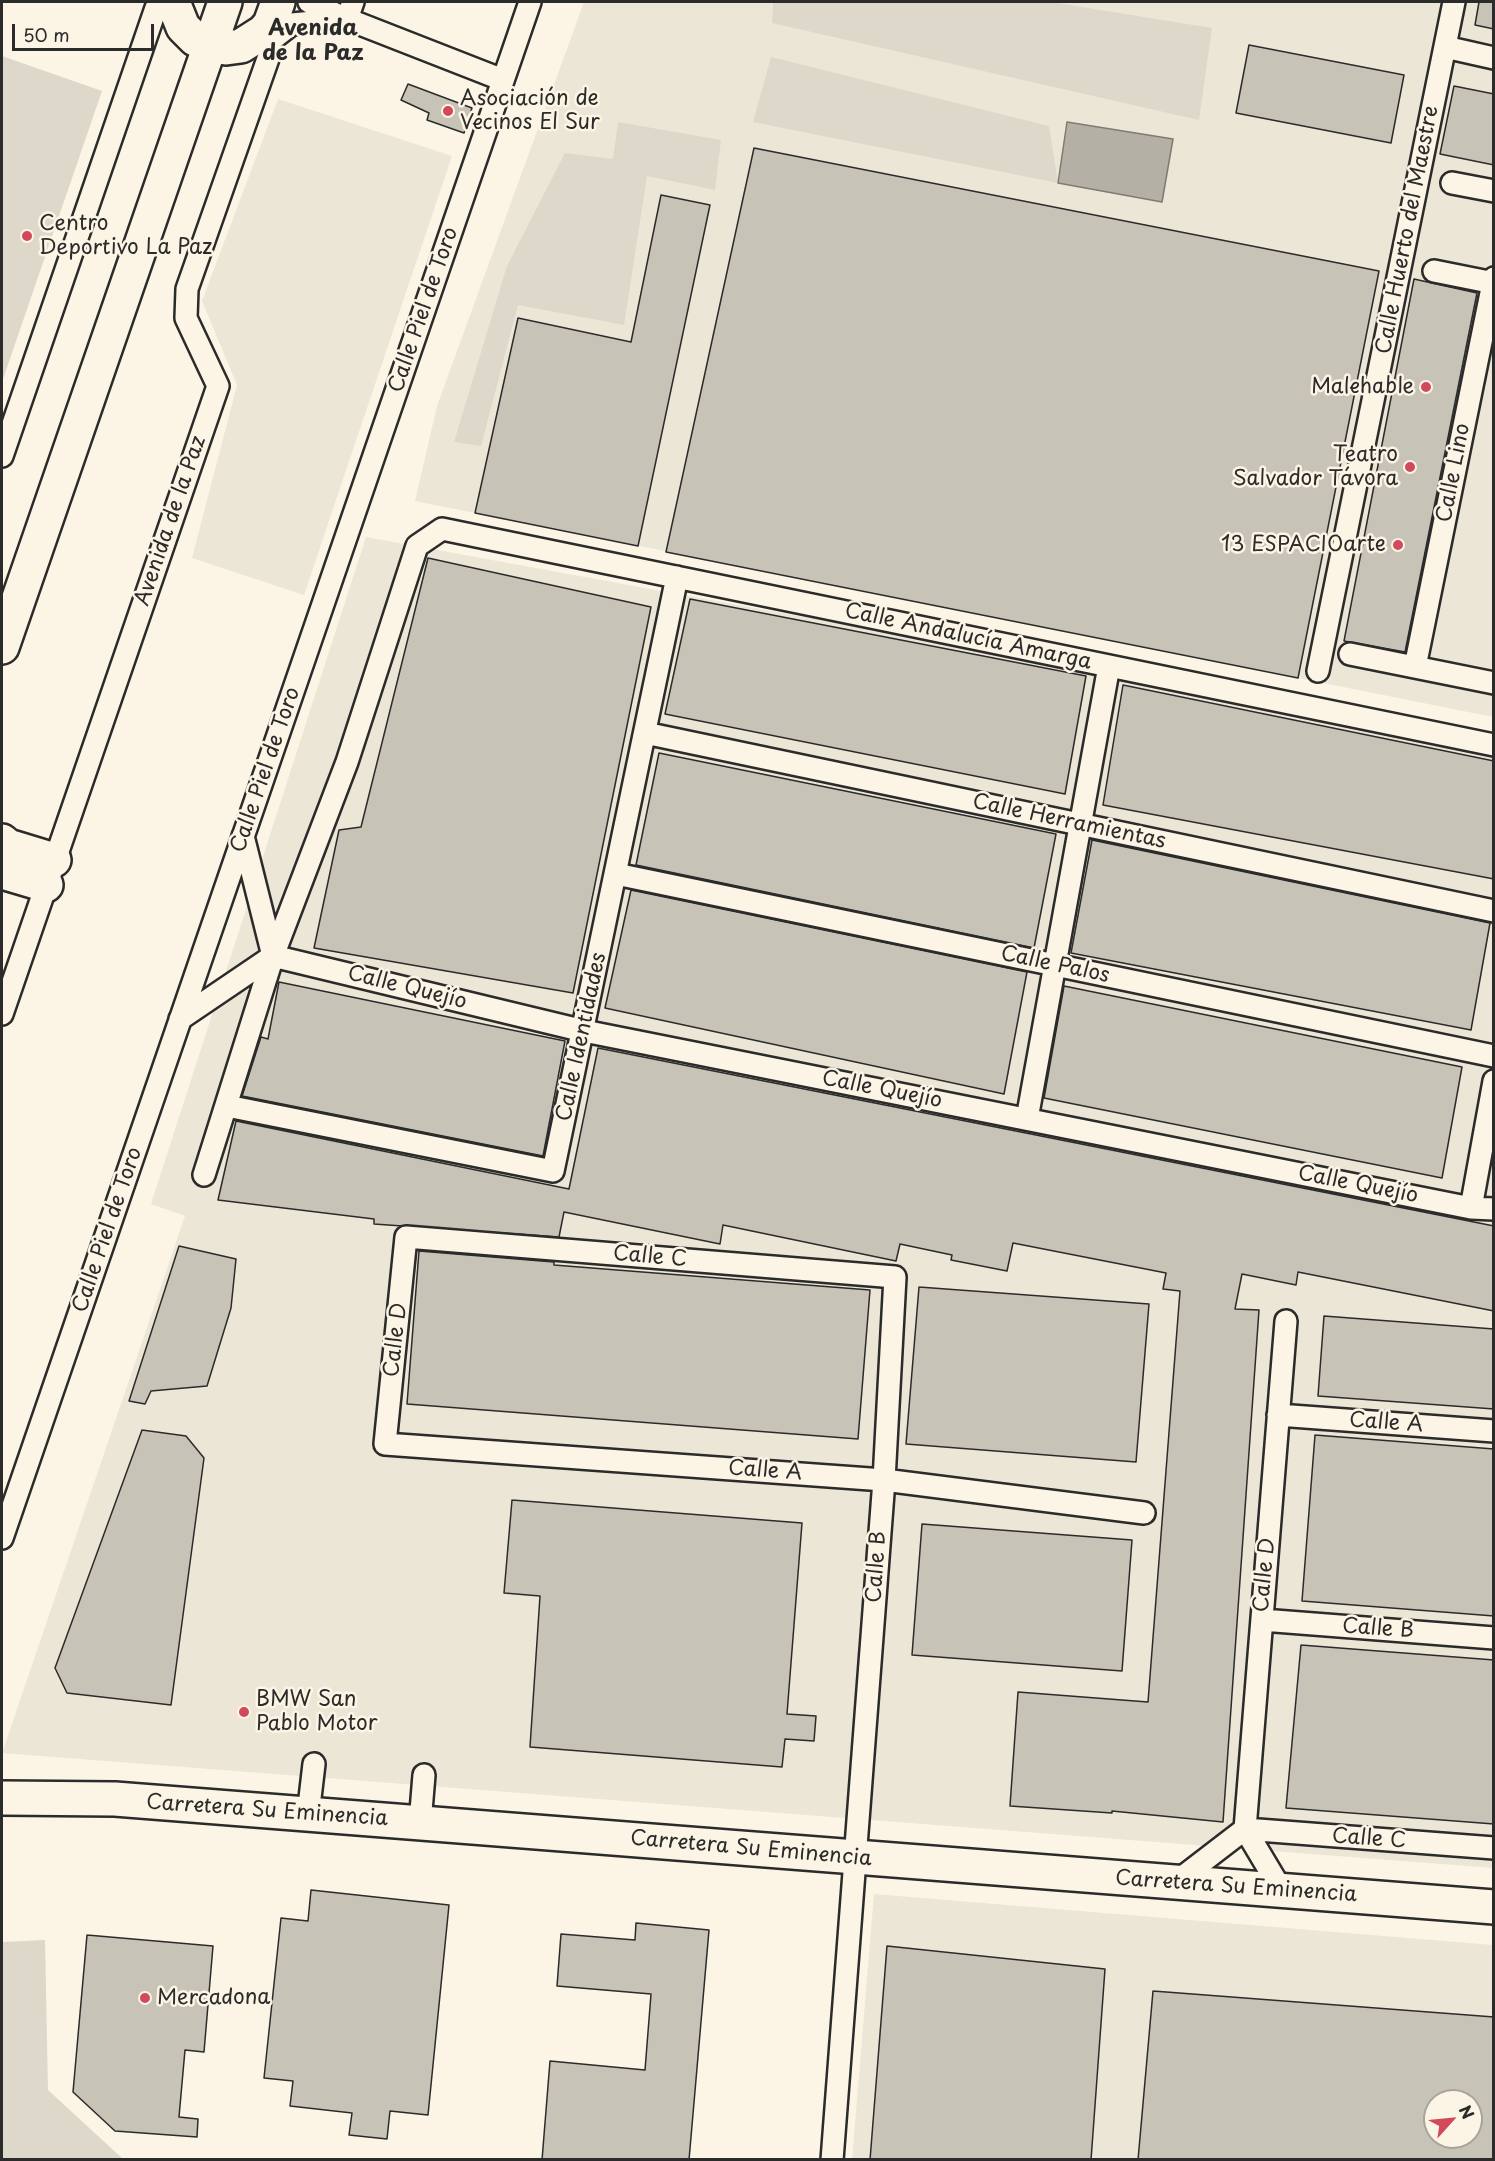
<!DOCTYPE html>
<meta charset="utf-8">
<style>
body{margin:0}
#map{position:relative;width:1495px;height:2161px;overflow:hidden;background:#fcf5e5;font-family:"Playpen Sans",sans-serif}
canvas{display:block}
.frame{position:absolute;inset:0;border:3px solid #2b2b2b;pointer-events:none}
.north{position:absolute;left:1423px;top:2089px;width:60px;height:60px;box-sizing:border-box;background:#fcf5e5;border:2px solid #a8a49b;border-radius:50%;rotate:63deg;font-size:16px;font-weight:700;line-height:24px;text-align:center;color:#2b2b2b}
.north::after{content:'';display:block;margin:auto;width:21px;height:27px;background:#d1495b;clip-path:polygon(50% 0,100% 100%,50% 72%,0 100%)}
.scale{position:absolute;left:12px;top:24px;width:142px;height:27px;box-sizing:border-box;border:3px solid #2b2b2b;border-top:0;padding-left:8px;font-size:18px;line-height:21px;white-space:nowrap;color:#2b2b2b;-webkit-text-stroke:4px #fcf5e5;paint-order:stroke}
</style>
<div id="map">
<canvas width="1495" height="2161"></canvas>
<div class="frame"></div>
<div class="north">N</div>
<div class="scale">50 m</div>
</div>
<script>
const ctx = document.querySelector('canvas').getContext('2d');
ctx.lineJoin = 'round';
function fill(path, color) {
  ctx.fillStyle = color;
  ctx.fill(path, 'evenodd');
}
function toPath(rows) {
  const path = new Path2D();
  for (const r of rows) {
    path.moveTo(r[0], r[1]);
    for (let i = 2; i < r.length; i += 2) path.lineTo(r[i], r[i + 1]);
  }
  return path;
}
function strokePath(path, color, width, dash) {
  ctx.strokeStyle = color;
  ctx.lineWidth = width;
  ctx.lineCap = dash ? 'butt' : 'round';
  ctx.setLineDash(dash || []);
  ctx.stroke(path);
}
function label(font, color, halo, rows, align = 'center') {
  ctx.font = font + ' "Playpen Sans",sans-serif';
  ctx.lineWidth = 5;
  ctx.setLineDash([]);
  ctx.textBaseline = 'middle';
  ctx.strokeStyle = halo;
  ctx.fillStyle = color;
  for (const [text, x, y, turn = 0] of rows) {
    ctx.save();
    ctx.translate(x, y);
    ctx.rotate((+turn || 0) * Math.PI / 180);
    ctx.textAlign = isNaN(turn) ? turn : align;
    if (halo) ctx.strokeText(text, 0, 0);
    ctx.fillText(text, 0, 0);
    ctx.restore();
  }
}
fill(toPath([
 [584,2,1493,2,1493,717,415,501,437,406],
 [278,99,452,156,304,595,192,558,237,385,202,301],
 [366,537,1302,708,1493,750,1493,1868,2,1753,185,1216,151,1204],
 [874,1894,1493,1945,1493,2159,852,2160],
 [1435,2101,1471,2101,1471,2137,1435,2137]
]), '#ece6d7');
fill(toPath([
 [773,2,1051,2,1212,28,1199,120,772,23],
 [2,56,102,91,2,382],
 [771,57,1049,126,1058,183,753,122],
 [618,122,721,140,715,190,647,176,624,325,518,305,481,446,454,442,507,266,565,153,613,159],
 [45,1940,48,2090,123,2159,2,2159,2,1942]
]), '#ded8ca');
const water = toPath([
 [1067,122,1173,139,1162,202,1058,183,1067,122]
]);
fill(water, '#b4b0a5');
strokePath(water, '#7d7b74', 1.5);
const building = toPath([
 [1479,2,1494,2,1494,29,1475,25,1479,2],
 [1249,45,1404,75,1391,143,1236,113,1249,45],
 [408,84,472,108,464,133,427,120,429,113,401,100,408,84],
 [1454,86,1494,94,1494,165,1440,154,1454,86],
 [754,148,1379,271,1298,678,666,552,754,148],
 [661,195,710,205,638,546,475,513,518,318,631,342,661,195],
 [1414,279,1477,293,1405,652,1344,641,1414,279],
 [428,558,651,607,573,993,314,948,339,830,361,827,428,558],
 [690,599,1086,676,1065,794,665,714,690,599],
 [1123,685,1494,761,1494,879,1103,805,1123,685],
 [659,753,1056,834,1034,948,636,865,659,753],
 [1092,840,1490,923,1471,1030,1071,953,1092,840],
 [631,890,1027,972,1004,1094,605,1008,631,890],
 [279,982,565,1041,543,1156,242,1096,261,1037,268,1039,279,982],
 [1064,986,1462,1067,1442,1178,1044,1098,1064,986],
 [598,1048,1494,1226,1494,1311,1298,1272,1296,1285,1242,1274,1235,1309,1259,1310,1223,1822,1112,1811,1112,1813,1010,1806,1018,1692,1148,1702,1180,1291,1163,1289,1166,1273,1013,1243,1007,1271,951,1260,952,1255,900,1244,896,1261,723,1225,720,1244,564,1212,559,1237,374,1224,374,1219,218,1200,236,1121,569,1189,598,1048],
 [179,1246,236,1259,231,1308,207,1386,151,1391,145,1404,129,1401,179,1246],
 [419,1251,554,1262,554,1265,870,1290,858,1439,407,1404,419,1251],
 [919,1287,1149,1304,1136,1462,906,1444,919,1287],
 [1324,1316,1494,1329,1494,1409,1318,1396,1324,1316],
 [142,1430,186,1436,204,1458,171,1705,67,1693,55,1668,142,1430],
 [1315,1435,1494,1449,1494,1616,1302,1601,1315,1435],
 [512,1500,802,1523,787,1714,816,1716,814,1741,785,1739,782,1767,530,1747,540,1596,504,1593,512,1500],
 [922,1524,1132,1540,1122,1671,912,1655,922,1524],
 [1301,1645,1494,1660,1494,1824,1286,1808,1301,1645],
 [311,1890,449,1905,428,2115,390,2111,387,2139,349,2135,352,2113,290,2106,293,2081,264,2078,281,1918,308,1921,311,1890],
 [636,1923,709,1930,689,2160,542,2160,550,2061,645,2070,651,1994,557,1986,561,1934,635,1940,636,1923],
 [87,1935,213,1946,204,2052,185,2050,179,2117,198,2119,197,2137,115,2131,73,2092,87,1935],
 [887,1946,1105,1969,1091,2160,870,2160,887,1946],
 [1153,1991,1494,2017,1494,2160,1138,2160,1153,1991],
 [1435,2101,1471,2101,1471,2137,1435,2137,1435,2101]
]);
fill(building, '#c8c3b7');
strokePath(building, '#2b2b2b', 1.5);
const street = toPath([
 [309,2,347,19,503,80],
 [347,19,353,2],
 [270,41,292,24,346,19],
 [1445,47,1494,58],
 [1452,183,1494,191],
 [1434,271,1494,283],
 [2,456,156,8,165,2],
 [1350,654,1494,683],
 [1415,667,1494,278],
 [1318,671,1454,2],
 [645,733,1494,911],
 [243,836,273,956,584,1031,1471,1208,1494,1209],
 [616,874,1494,1056],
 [2,1014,218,386,186,318,187,289,270,53,270,41,263,32],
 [180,1019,273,956],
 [227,1106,553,1171,677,577],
 [1027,1119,1109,666],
 [204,1175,273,956,347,762,417,546,442,529,1494,745],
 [1471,1208,1494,1081],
 [1278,1415,1494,1431],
 [2,1538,530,2],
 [1262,1620,1494,1638],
 [308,1815,314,1764],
 [420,1823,424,1775],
 [1245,1829,1494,1848],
 [1176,1882,1245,1829],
 [1282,1891,1245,1829,1286,1321],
 [832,2160,884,1480,895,1277,406,1237,385,1444,884,1480,1144,1513]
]);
const primary = toPath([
 [173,2,183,27,195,39,210,46,226,48,241,46,263,32,270,24,278,2],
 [2,647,225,2],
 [2,841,8,846,54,860],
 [2,872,46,885],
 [2,1798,115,1799,1494,1907]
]);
strokePath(street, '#2b2b2b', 26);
strokePath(primary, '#2b2b2b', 38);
strokePath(street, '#fcf5e5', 21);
strokePath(primary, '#fcf5e5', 33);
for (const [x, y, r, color] of [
 [448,111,6,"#d1495b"],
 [27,236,6,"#d1495b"],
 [1426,387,6,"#d1495b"],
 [1410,467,6,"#d1495b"],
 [1398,545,6,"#d1495b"],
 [244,1712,6,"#d1495b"],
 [145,1998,6,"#d1495b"]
]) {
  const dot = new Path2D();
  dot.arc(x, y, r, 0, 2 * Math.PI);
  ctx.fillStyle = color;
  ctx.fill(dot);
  strokePath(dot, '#fcf5e5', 2);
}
label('21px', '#2b2b2b', '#fcf5e5', [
 ["Asociación de",460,99],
 ["Vecinos El Sur",460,123],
 ["Centro",39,224],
 ["Deportivo La Paz",39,248],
 ["Malehable",1414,387,"right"],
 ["Teatro",1398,455,"right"],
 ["Salvador Távora",1398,479,"right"],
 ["13 ESPACIOarte",1386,545,"right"],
 ["BMW San",256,1700],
 ["Pablo Motor",256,1724],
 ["Mercadona",157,1998]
], 'left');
label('21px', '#2b2b2b', '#fcf5e5', [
 ["Calle Huerto del Maestre",1408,230,-79],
 ["Calle Piel de Toro",424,310,-71],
 ["Calle Lino",1454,473,-79],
 ["Avenida de la Paz",171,521,-71],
 ["Calle Andalucía Amarga",968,637,12],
 ["Calle Piel de Toro",266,770,-71],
 ["Calle Herramientas",1069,822,12],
 ["Calle Palos",1055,965,12],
 ["Calle Quejío",407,988,14],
 ["Calle Identidades",582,1037,-78],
 ["Calle Quejío",882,1090,11],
 ["Calle Quejío",1358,1185,11],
 ["Calle Piel de Toro",108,1230,-71],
 ["Calle C",650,1257,5],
 ["Calle D",396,1340,-84],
 ["Calle A",1386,1423,4],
 ["Calle A",765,1471,4],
 ["Calle B",877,1567,-86],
 ["Calle D",1265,1575,-85],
 ["Calle B",1378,1629,4],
 ["Carretera Su Eminencia",267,1811,4],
 ["Calle C",1369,1839,4],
 ["Carretera Su Eminencia",751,1849,5],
 ["Carretera Su Eminencia",1236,1887,4]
]);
label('bold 22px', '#2b2b2b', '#fcf5e5', [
 ["Avenida",313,29],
 ["de la Paz",313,54]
]);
</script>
